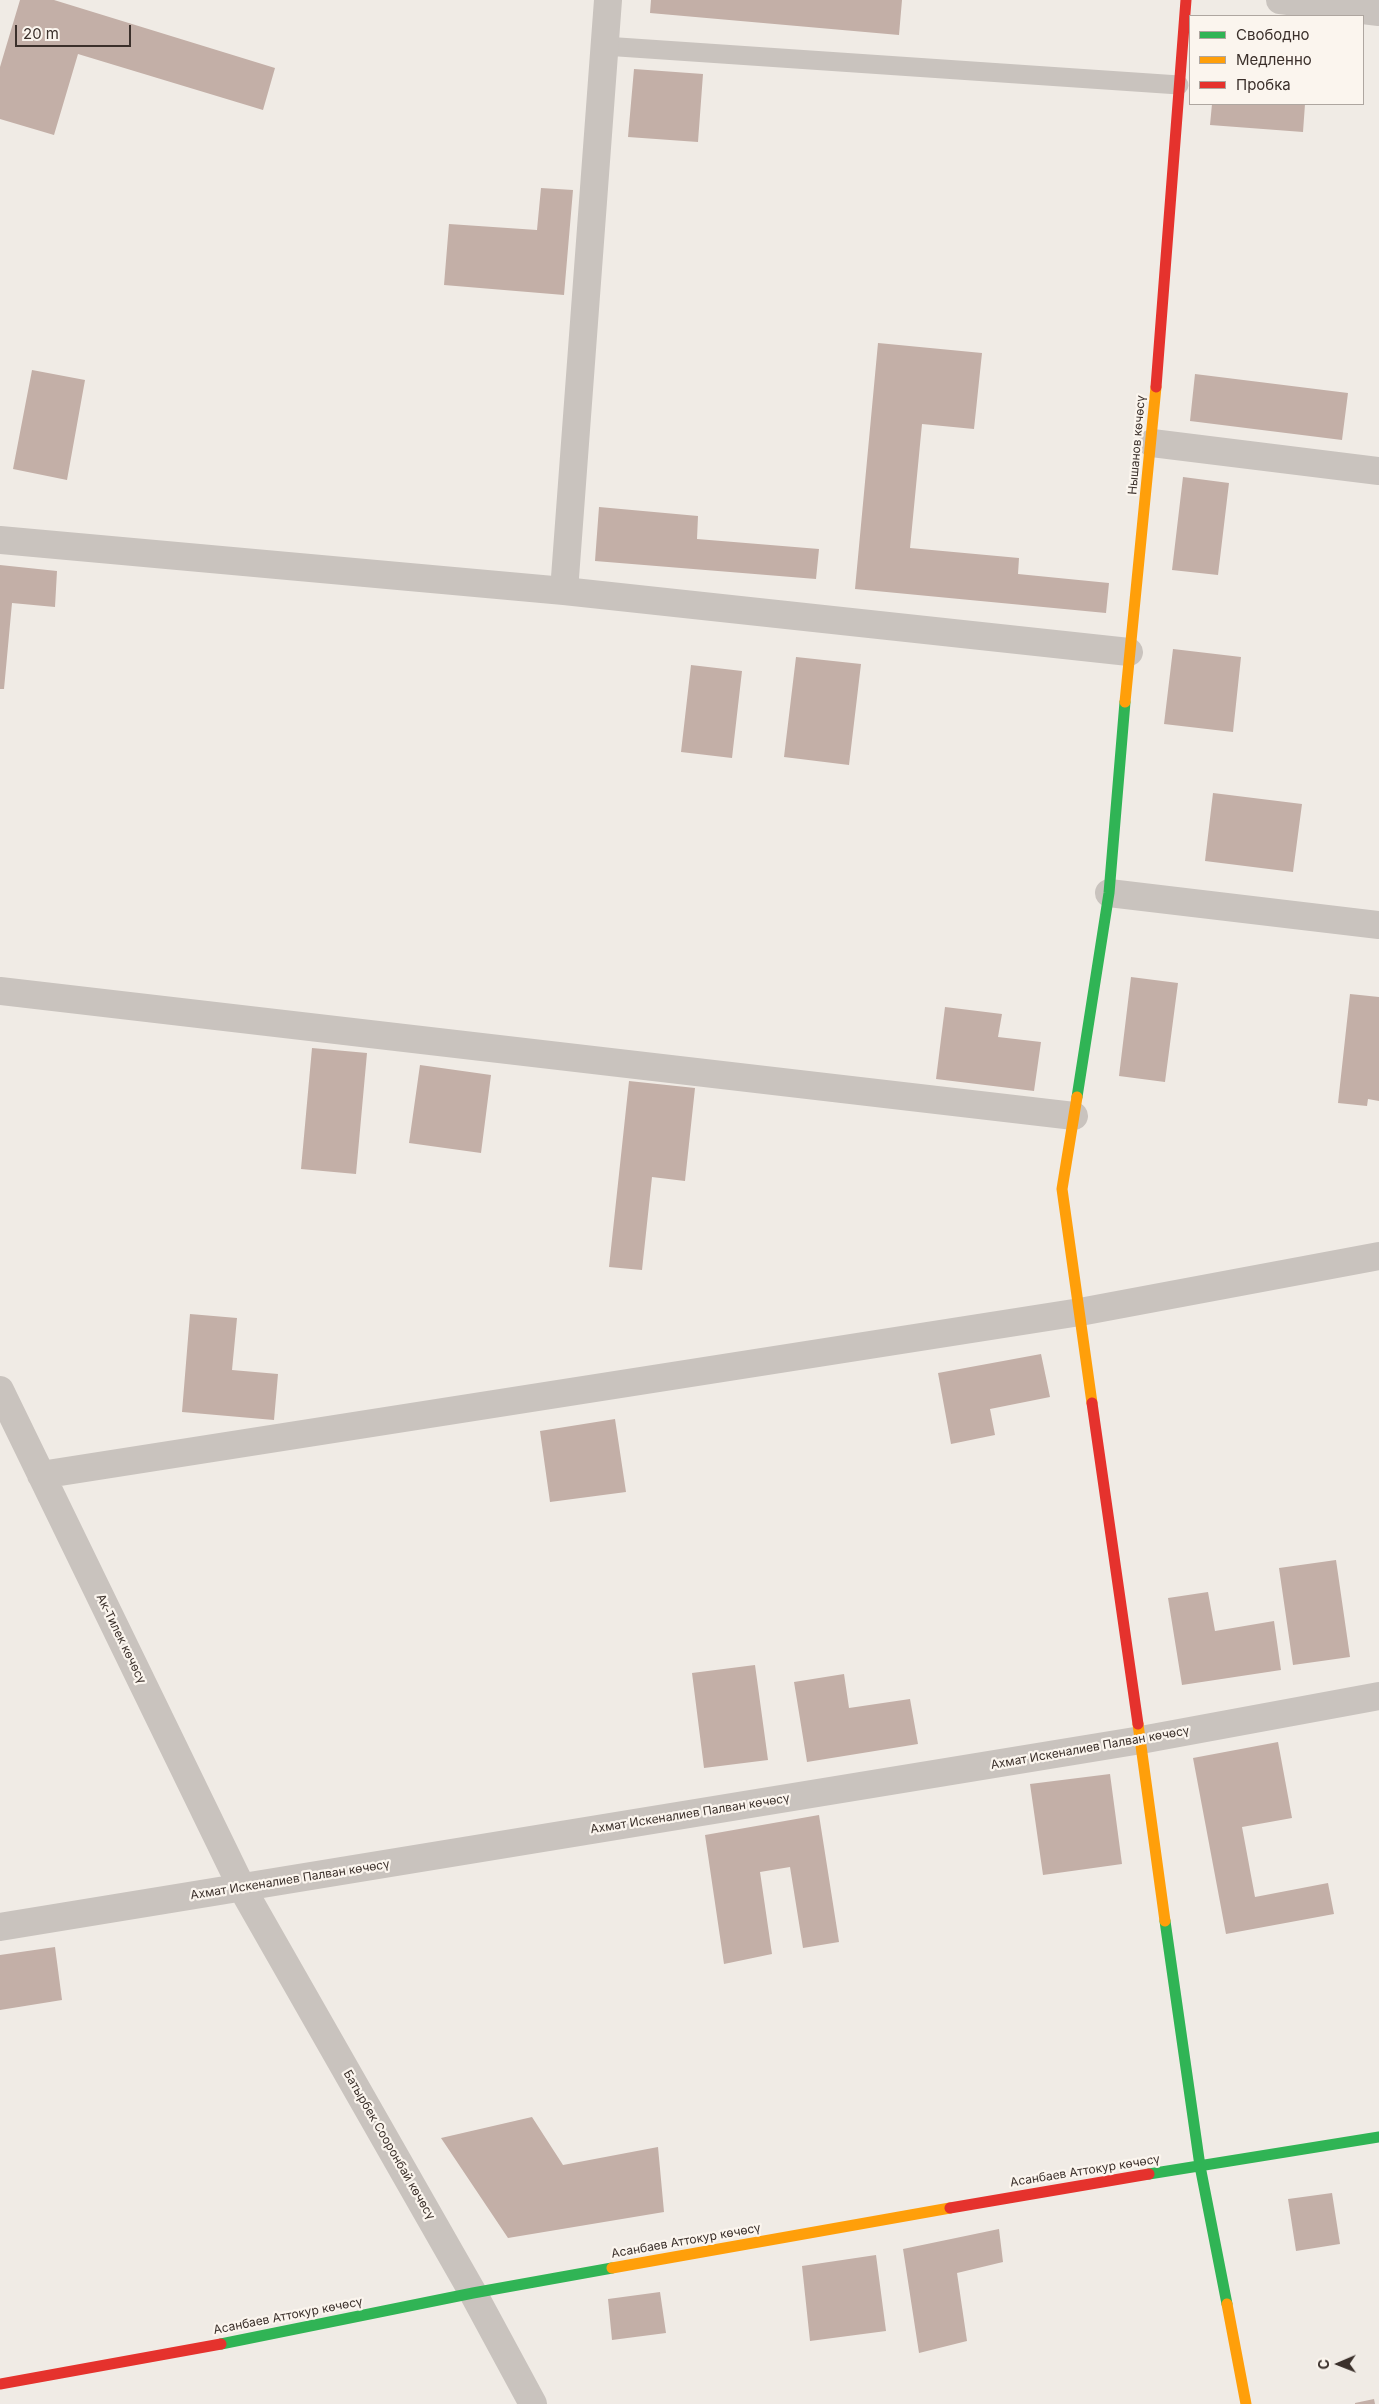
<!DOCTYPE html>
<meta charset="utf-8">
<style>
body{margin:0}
#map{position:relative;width:1379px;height:2404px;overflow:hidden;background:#f0ebe5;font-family:Inter,sans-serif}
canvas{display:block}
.legend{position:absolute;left:1189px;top:15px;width:175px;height:90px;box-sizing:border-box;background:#fbf5ee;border:1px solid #aea6a0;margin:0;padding:6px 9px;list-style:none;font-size:15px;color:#3b302b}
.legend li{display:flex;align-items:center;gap:10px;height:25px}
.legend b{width:25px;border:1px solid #aea6a0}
.north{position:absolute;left:1314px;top:2339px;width:50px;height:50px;-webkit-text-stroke:4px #fbf5ee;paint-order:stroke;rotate:269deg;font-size:14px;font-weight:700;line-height:20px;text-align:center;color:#3b302b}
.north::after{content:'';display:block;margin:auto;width:18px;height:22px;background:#3b302b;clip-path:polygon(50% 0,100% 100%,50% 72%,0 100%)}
.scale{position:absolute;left:15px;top:25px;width:116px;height:22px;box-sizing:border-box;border:2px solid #3b302b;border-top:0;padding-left:6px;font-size:15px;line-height:18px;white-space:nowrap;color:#3b302b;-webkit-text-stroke:4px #fbf5ee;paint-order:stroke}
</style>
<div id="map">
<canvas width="1379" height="2404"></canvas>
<ul class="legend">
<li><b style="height:6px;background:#30b455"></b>Свободно</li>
<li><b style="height:6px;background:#ff9f0a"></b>Медленно</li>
<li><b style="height:6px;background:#e5322d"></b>Пробка</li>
</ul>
<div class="north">С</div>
<div class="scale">20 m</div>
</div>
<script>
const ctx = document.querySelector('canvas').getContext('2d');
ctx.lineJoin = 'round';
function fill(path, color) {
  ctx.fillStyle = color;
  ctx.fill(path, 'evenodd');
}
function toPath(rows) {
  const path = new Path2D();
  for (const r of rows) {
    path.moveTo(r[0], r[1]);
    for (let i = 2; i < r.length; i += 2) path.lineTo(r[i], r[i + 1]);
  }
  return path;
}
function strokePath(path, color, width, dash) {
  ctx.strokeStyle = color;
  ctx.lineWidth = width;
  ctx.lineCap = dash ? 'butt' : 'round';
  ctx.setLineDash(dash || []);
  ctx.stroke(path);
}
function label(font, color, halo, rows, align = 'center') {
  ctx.font = font + ' Inter,sans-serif';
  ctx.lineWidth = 4.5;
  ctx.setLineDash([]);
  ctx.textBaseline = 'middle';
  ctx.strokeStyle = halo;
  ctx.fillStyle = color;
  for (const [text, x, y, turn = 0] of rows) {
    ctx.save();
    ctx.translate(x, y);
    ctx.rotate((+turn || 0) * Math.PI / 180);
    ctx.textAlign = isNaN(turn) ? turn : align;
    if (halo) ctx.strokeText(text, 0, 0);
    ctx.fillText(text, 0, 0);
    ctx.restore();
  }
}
fill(toPath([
 [20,0,54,0,275,68,263,110,78,54,54,135,0,119,0,67],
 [651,0,902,0,899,35,650,13],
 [634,69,703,74,698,142,628,137],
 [1212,104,1305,104,1303,132,1210,125],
 [541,188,573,190,564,295,444,285,449,224,537,230],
 [878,343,982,353,974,429,922,424,910,548,1019,558,1018,574,1109,583,1106,613,855,589],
 [32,370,85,380,67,480,13,469],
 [1195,374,1348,393,1342,440,1190,421],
 [1183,477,1229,483,1218,575,1172,570],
 [599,507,698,516,697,539,819,549,816,579,595,561],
 [0,565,57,571,55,607,12,603,4,689,0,689],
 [1173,649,1241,657,1233,732,1164,724],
 [796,657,861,664,849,765,784,757],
 [691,665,742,671,732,758,681,752],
 [1213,793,1302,804,1293,872,1205,861],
 [1131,977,1178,983,1165,1082,1119,1076],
 [1350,994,1379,997,1379,1101,1368,1099,1367,1106,1338,1103],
 [945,1007,1002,1014,998,1037,1041,1042,1034,1091,936,1079],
 [312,1048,367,1053,356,1174,301,1169],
 [420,1065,491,1075,481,1153,409,1143],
 [629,1081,695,1088,685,1181,652,1177,642,1270,609,1267],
 [190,1314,237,1318,232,1370,278,1374,274,1420,182,1412],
 [1041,1354,1050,1397,990,1409,995,1435,951,1444,938,1373],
 [615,1419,626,1492,550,1502,540,1431],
 [1336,1560,1350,1657,1293,1665,1279,1568],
 [1208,1592,1215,1631,1274,1621,1281,1670,1182,1685,1168,1598],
 [755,1665,768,1760,704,1768,692,1673],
 [844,1674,849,1708,910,1699,918,1744,807,1762,794,1682],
 [1278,1742,1292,1818,1242,1827,1255,1897,1328,1883,1334,1914,1226,1934,1193,1758],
 [1110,1774,1122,1864,1043,1875,1030,1784],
 [819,1815,839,1942,803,1948,790,1867,760,1872,772,1954,724,1964,705,1835],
 [55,1947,62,2000,0,2010,0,1955],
 [532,2117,563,2165,658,2147,664,2212,508,2238,441,2138],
 [1332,2193,1340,2244,1296,2251,1288,2199],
 [999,2229,1003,2262,957,2273,967,2341,919,2353,903,2249],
 [876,2255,886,2331,810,2341,802,2266],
 [660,2292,666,2333,612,2340,608,2299],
 [1374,2399,1375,2404,1355,2404,1355,2403]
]), '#c3afa7');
strokePath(toPath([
 [604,46,1179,85]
]), '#c9c3be', 19);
strokePath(toPath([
 [1280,0,1379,12],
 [1152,443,1379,471],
 [0,540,564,591,1129,652],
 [564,591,608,0],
 [1109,893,1379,925],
 [0,991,1074,1116],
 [0,1390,242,1888,473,2293,533,2404],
 [41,1475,1080,1312,1379,1256],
 [0,1927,1141,1740,1379,1696]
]), '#c9c3be', 28);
strokePath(toPath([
 [1077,1097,1109,893,1125,702],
 [1165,1921,1200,2166,1227,2304],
 [1149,2174,1379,2137],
 [221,2344,473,2293,612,2268]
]), '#30b455', 11);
strokePath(toPath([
 [1125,702,1156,387],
 [1077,1097,1062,1189,1092,1403],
 [1138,1724,1165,1921],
 [612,2268,950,2208],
 [1227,2304,1246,2404]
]), '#ff9f0a', 11);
strokePath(toPath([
 [1156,387,1186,0],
 [1092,1403,1138,1724],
 [950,2208,1149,2174],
 [0,2384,221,2344]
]), '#e5322d', 11);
label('12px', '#3b302b', '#fbf5ee', [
 ["Нышанов көчөсү",1137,445,-85],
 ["Ак-Тилек көчөсү",121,1639,64],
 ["Ахмат Искеналиев Палван көчөсү",1090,1748,-10],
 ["Ахмат Искеналиев Палван көчөсү",690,1814,-9],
 ["Ахмат Искеналиев Палван көчөсү",290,1880,-9],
 ["Батырбек Сооронбай көчөсү",389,2145,60],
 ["Асанбаев Аттокур көчөсү",1085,2171,-9],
 ["Асанбаев Аттокур көчөсү",686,2241,-10],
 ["Асанбаев Аттокур көчөсү",288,2316,-11]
]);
</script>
